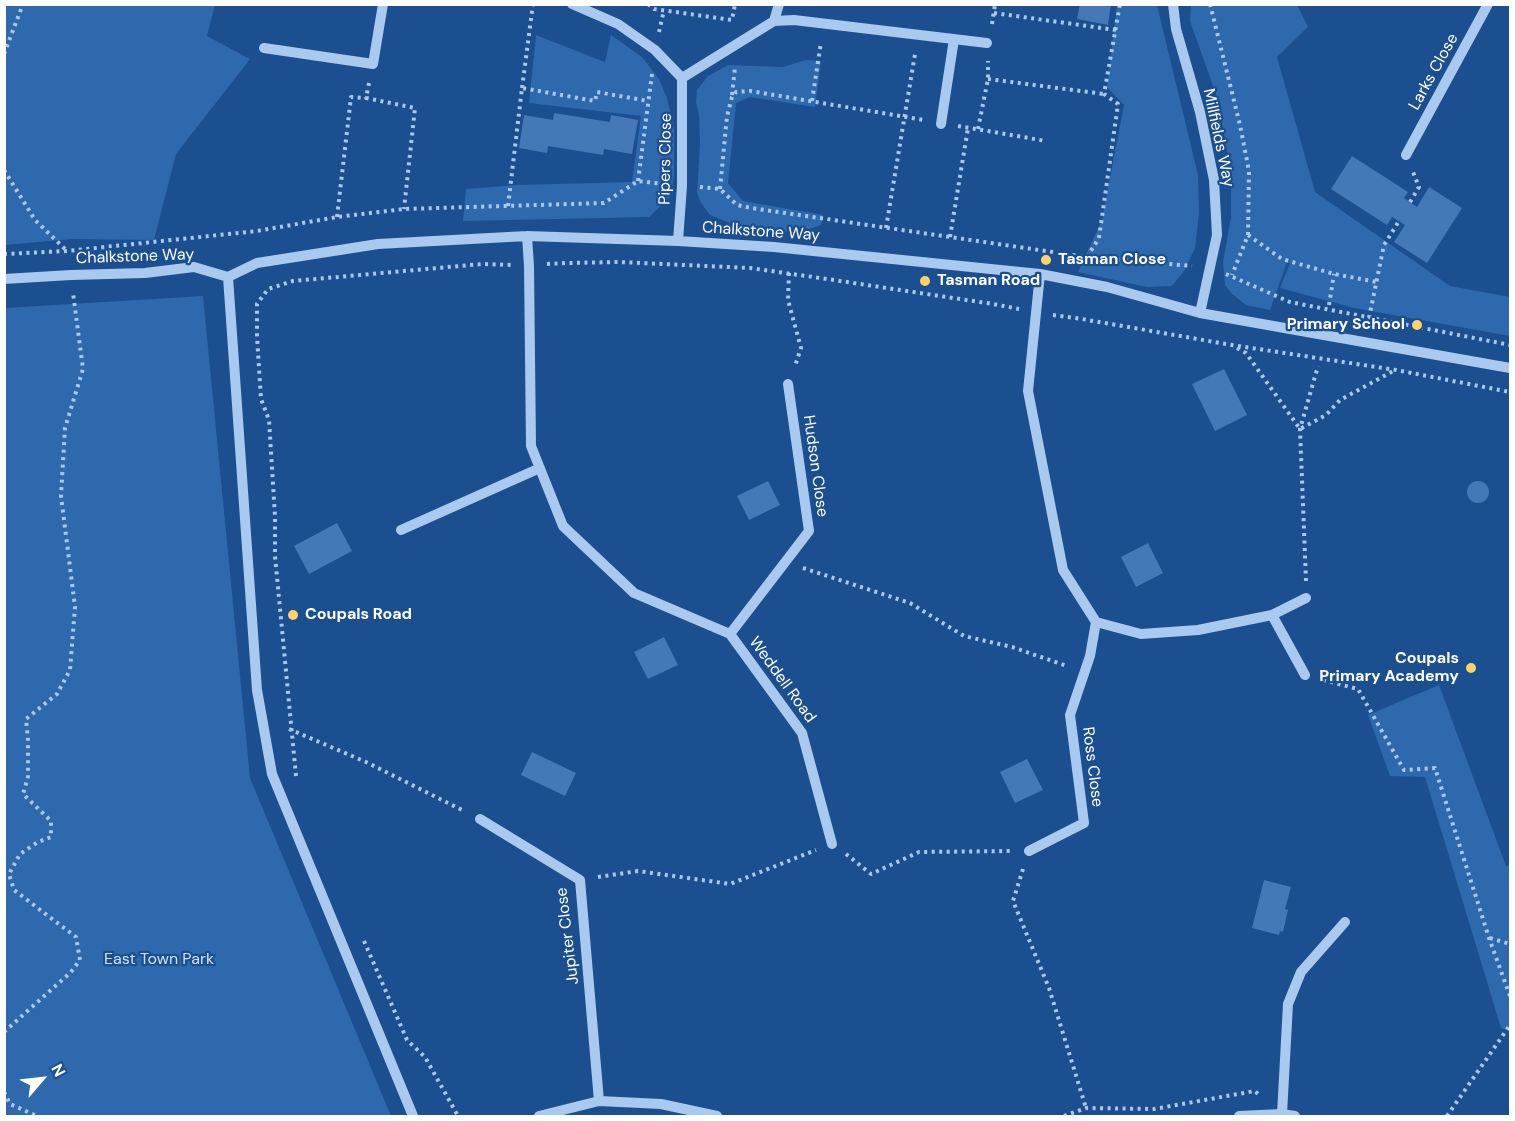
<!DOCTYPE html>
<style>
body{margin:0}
#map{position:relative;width:1515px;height:1121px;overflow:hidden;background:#1b4f8f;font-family:"DM Sans",sans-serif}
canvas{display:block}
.frame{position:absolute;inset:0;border:6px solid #fff;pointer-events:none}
.north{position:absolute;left:12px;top:1049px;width:60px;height:60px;-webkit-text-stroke:4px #1b4f8f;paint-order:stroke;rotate:62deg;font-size:16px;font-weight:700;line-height:24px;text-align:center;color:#fff}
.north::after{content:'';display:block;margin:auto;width:21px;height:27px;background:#fff;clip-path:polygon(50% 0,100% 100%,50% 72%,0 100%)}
</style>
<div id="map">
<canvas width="1515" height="1121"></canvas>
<div class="frame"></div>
<div class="north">N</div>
</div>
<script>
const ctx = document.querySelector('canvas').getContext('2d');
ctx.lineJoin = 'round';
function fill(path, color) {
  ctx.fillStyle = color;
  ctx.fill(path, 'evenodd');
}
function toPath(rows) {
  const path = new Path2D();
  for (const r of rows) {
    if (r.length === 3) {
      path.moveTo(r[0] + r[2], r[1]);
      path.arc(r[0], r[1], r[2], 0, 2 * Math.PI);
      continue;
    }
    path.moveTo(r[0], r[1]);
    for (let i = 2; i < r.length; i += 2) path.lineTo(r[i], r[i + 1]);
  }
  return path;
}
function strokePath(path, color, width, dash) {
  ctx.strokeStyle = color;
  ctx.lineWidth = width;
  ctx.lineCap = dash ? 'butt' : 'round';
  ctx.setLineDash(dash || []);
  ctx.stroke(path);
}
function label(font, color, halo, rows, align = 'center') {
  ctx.font = font + ' "DM Sans",sans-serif';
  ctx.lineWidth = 4.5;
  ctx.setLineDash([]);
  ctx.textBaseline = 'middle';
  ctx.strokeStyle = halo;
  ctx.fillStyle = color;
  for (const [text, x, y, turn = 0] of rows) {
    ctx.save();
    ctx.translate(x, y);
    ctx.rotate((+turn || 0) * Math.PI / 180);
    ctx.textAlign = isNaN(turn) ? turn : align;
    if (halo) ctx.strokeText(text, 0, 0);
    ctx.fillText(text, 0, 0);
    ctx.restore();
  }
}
fill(toPath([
 [5,4,215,5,207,36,250,59,176,154,154,240,72,239,5,245],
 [1117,5,1157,5,1198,175,1199,213,1195,248,1184,271,1172,286,1147,287,1078,272,1102,220,1124,105,1107,87],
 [1191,5,1297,5,1308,27,1277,57,1315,192,1450,286,1510,297,1510,336,1354,308,1280,288,1290,263,1287,262,1270,310,1246,305,1232,294,1225,285,1223,262,1231,218,1231,173,1218,100,1190,21],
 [536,35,605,62,611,35,642,57,659,79,667,98,674,128,674,174,671,196,649,217,463,221,466,189,517,185,632,182,641,116,529,103],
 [806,60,821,61,815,107,750,97,736,103,728,183,743,201,823,215,821,225,800,233,735,225,710,215,701,203,697,193,700,144,699,115,696,102,697,90,708,76,728,65,783,67],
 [203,296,250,778,391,1116,5,1116,5,308],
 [1439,685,1506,866,1510,866,1510,1031,1501,1028,1425,777,1390,776,1368,715]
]), '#2e69ad');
fill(toPath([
 [1080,4,1111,4,1108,25,1077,19],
 [554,113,610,122,611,115,638,120,632,154,604,149,603,155,548,146,547,153,519,148,524,115,553,120],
 [1352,156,1408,192,1404,198,1417,207,1429,187,1462,208,1427,263,1394,242,1405,225,1392,217,1387,225,1331,189],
 [1224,369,1247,415,1215,431,1192,384],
 [1478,492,11],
 [768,481,780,505,749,520,737,496],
 [337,523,352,551,309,574,294,546],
 [1148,543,1163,573,1136,587,1121,557],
 [664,637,678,665,648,679,634,652],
 [532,752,576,773,565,796,521,775],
 [1027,759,1043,790,1015,803,1000,772],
 [1264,880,1291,887,1285,909,1288,910,1283,932,1280,931,1279,935,1252,928]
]), '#4478b7');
strokePath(toPath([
 [648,4,654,9,732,20,735,4],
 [1210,4,1240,125,1249,171,1248,235,1232,275],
 [994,13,1116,30],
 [992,24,995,4],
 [659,32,664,10],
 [4,54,23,4],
 [988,79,1104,94],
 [369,83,366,98,415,108,404,209],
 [522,88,533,4],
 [732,95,735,67],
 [812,101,821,42],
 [958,126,1046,141],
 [978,129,988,79,988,61],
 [4,170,35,220,66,250],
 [638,181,652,74],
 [700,187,720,189,737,205,751,208,1087,257,1192,266],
 [720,189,727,116,732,97,736,92,750,91,924,120],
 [1410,202,1419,187,1413,172],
 [508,206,522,88,595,101,597,92,648,101],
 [337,217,351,97,366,98],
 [886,228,915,54],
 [1248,235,1282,259,1334,274,1377,282],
 [950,237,968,128],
 [4,254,67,251,257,231,337,217,404,209,604,203,638,181,663,184],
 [1087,257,1099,238,1118,104,1104,94,1120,4],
 [547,264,567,263,619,262,750,268,827,279,993,304,1019,309],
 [789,273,788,300,801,348,795,366],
 [1226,274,1290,302,1510,345],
 [1329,305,1334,274],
 [1053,315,1082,319,1232,345,1396,370,1510,392],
 [1369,318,1384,245,1399,221],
 [1237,348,1246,353,1300,429,1326,415,1340,400,1395,370],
 [803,568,910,603,964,636,1012,647,1067,666],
 [1306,581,1300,429,1318,366],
 [1323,680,1358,689,1404,770,1435,768,1489,938,1510,996],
 [289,729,366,762,464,811],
 [296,776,275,556,275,516,269,420,261,399,257,336,257,304,268,289,293,281,482,264,512,265],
 [846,854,871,874,919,852,1013,851],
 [1023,869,1013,901,1049,988,1086,1108],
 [598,877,638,871,730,884,816,850],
 [1490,938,1510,944],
 [364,941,407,1040,425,1057,458,1116],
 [4,1032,71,972,80,960,76,937,14,890,9,874,20,854,38,842,51,837,51,821,23,794,28,777,28,740,26,719,57,694,70,670,75,607,61,496,65,428,83,369,73,293],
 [4,1092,10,1104,37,1116],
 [1064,1116,1086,1108,1154,1109,1255,1091,1261,1097],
 [1447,1116,1510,1025]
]), '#a9c9ee', 4, [3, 4.5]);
strokePath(toPath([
 [572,4,618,24,655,50,682,78],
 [1173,4,1176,29,1200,112,1214,180,1217,235,1200,313],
 [774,21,779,4],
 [264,48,373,64,383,4],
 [941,124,954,39],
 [1406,155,1488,4],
 [527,236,529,266,531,446,563,526,634,593,730,634,802,733,832,844],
 [678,241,682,186,682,78,774,21,794,20,987,43],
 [1040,274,1028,391,1063,570,1096,622,1141,634,1198,630,1272,615,1305,675],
 [228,277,257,690,272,774,413,1116],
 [4,279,71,275,145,273,194,267,228,277,257,263,378,244,527,236,678,241,774,247,1040,274,1107,287,1200,313,1510,368],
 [401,530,540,468],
 [1272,615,1306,598],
 [730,634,809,531,788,384],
 [480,819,580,880,599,1101],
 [1029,851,1084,823,1070,715,1090,656,1096,622],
 [1282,1114,1288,1004,1301,972,1345,922],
 [539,1116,599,1101,661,1104,717,1116],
 [1239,1116,1282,1114,1295,1116]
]), '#a9c9ee', 10);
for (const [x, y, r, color] of [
 [1046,260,6,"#ffd166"],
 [925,281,6,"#ffd166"],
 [1417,325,6,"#ffd166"],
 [293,615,6,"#ffd166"],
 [1471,668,6,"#ffd166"]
]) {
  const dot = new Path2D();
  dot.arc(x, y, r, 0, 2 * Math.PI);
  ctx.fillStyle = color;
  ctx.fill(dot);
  strokePath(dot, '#1b4f8f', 2);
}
label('16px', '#fff', '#1b4f8f', [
 ["Larks Close",1434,72,-61],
 ["Millfields Way",1218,138,78],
 ["Pipers Close",666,159,-89],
 ["Chalkstone Way",761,232,4],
 ["Chalkstone Way",135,257,-2],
 ["Hudson Close",815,466,82],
 ["Weddell Road",782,680,54],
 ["Ross Close",1092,767,83],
 ["Jupiter Close",568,936,-97]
]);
label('bold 16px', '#fff', '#1b4f8f', [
 ["Tasman Close",1058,260],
 ["Tasman Road",937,281],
 ["Primary School",1405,325,"right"],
 ["Coupals Road",305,615],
 ["Coupals",1459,659,"right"],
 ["Primary Academy",1459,677,"right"]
], 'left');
label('16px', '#cfe3fa', '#1b4f8f', [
 ["East Town Park",159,960]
]);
</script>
